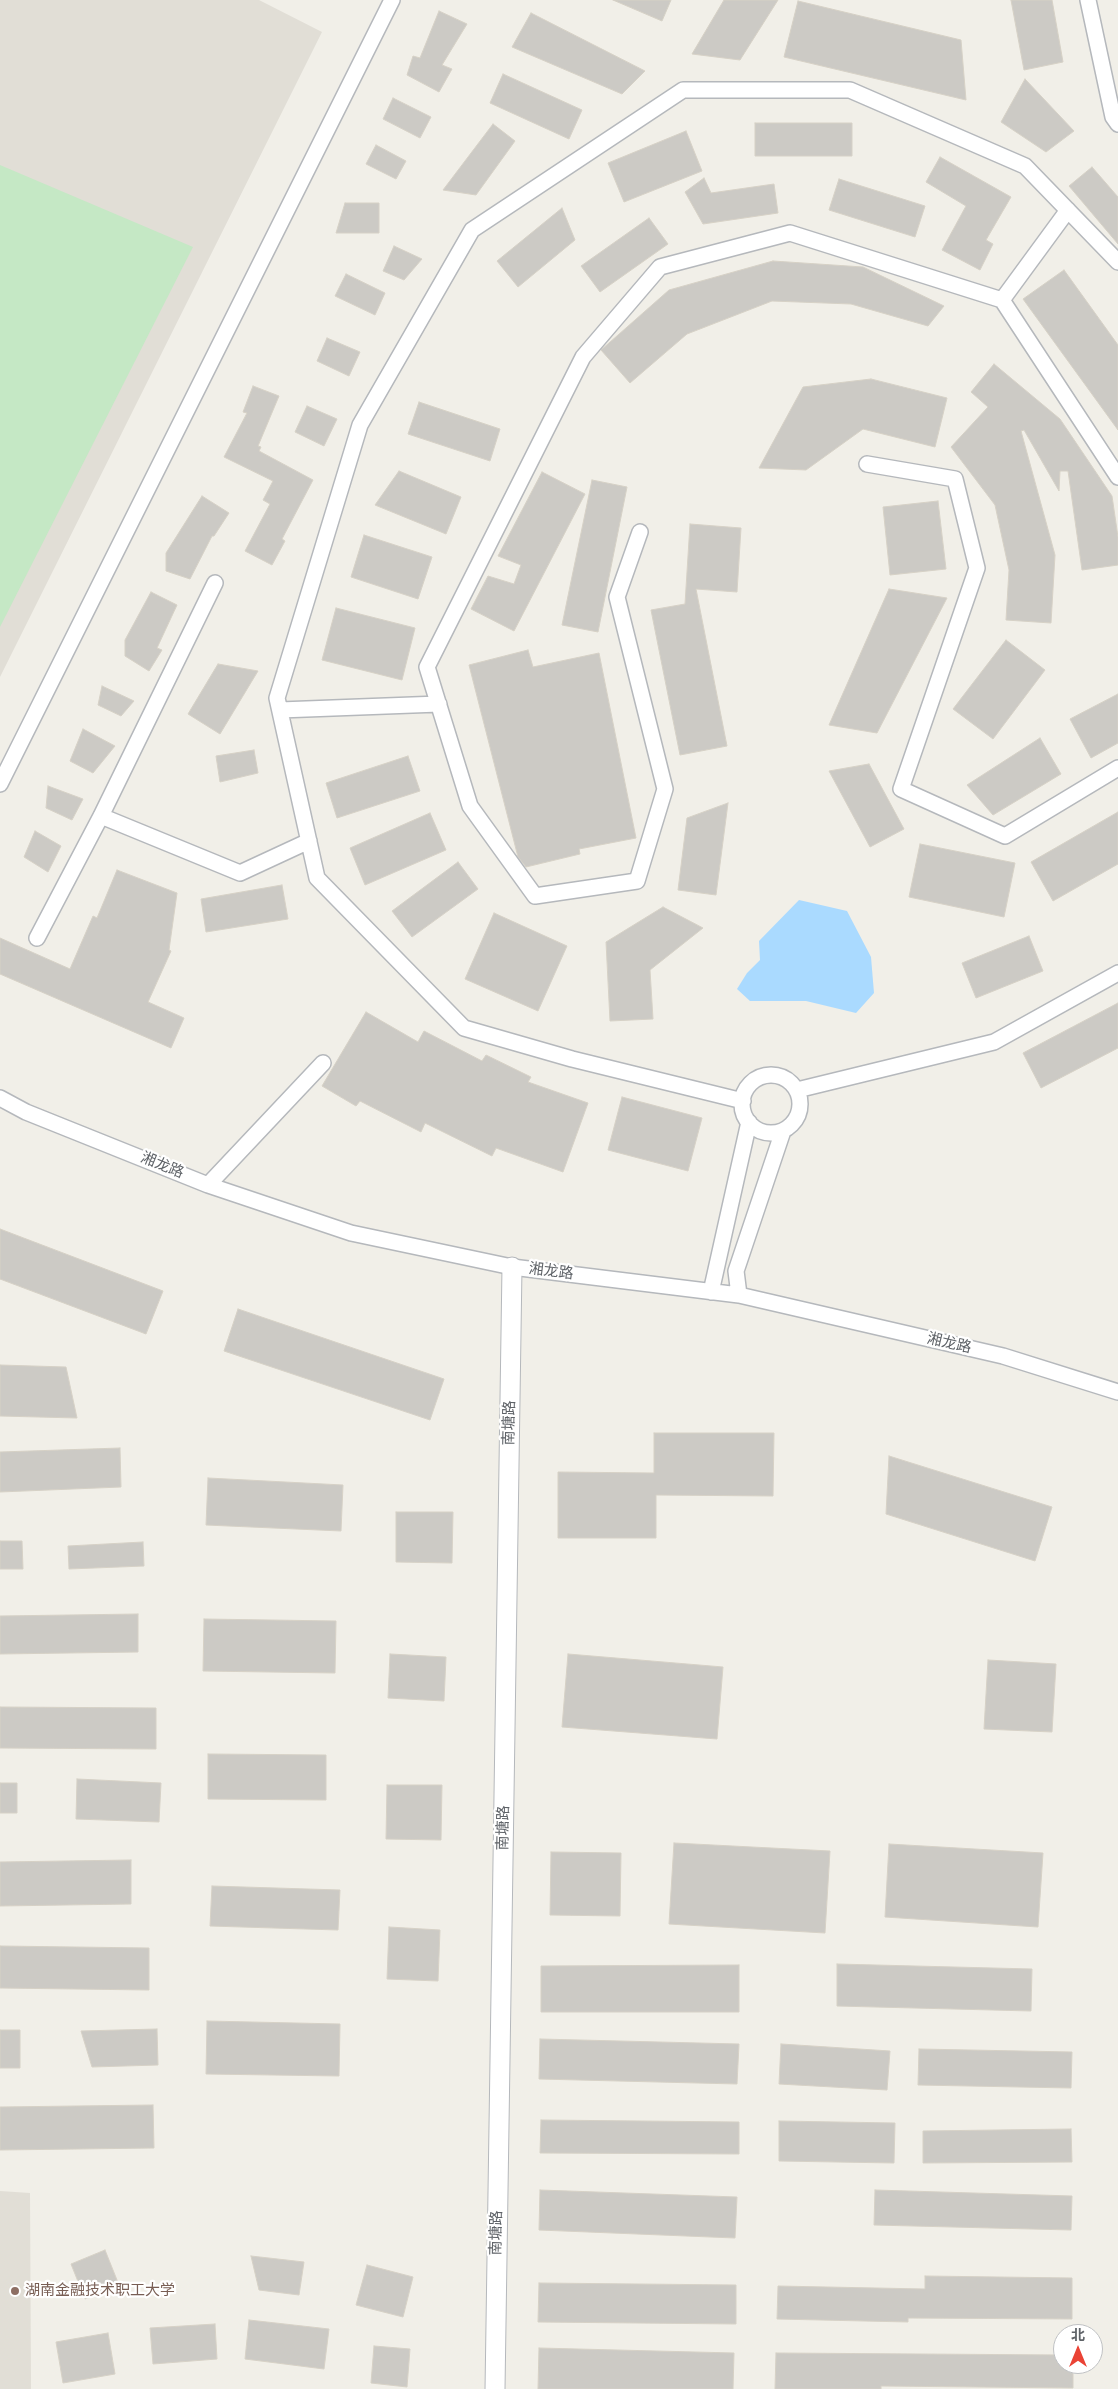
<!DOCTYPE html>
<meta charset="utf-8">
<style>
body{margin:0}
#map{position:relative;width:1118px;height:2389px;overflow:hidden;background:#f1efe8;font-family:Roboto,"Noto Sans SC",sans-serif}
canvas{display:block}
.north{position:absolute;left:1053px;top:2324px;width:50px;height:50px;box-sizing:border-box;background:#fff;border:1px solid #bfc1c3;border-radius:50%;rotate:0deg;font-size:14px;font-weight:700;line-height:20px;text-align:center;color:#5f6368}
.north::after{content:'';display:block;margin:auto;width:18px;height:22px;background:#ea4335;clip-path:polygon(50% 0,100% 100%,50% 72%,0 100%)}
</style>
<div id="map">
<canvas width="1118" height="2389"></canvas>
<div class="north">北</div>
</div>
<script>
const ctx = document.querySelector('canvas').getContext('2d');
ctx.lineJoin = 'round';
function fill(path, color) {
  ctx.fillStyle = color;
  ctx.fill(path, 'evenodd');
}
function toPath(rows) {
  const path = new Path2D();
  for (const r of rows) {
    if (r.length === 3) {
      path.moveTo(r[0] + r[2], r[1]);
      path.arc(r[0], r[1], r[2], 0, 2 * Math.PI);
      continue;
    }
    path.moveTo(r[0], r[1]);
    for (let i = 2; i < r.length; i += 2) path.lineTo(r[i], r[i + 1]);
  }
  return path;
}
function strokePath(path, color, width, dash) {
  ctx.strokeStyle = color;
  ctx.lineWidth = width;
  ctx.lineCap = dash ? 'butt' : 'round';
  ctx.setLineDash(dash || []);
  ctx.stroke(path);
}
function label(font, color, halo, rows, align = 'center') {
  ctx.font = font + ' Roboto,"Noto Sans SC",sans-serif';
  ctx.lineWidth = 4.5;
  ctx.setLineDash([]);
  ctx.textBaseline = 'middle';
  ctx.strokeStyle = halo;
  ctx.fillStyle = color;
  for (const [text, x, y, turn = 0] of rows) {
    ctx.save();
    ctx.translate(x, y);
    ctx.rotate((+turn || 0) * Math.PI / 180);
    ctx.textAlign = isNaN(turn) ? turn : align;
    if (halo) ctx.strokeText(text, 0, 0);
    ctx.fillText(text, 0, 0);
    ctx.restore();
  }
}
fill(toPath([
 [0,0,259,0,322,32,0,677],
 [0,2191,30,2193,31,2389,0,2389]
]), '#e1ded6');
fill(toPath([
 [0,165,193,247,0,627]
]), '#c5e8c5');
fill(toPath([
 [799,900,847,911,871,957,874,993,856,1013,806,1001,750,1001,737,989,747,973,760,960,759,941]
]), '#aadaff');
const building = toPath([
 [613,0,671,0,662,21,613,0],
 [724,0,778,0,740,60,692,54,724,0],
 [1011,0,1052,0,1063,62,1024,70,1011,0],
 [798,1,961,40,966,100,784,57,798,1],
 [439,11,467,24,442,65,452,69,439,92,407,75,413,56,420,58,439,11],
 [531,13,645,71,622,94,512,47,531,13],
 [503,74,582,110,569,139,490,103,503,74],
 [1025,79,1074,131,1046,152,1001,122,1025,79],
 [393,98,431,117,420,138,383,119,393,98],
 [755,123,852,123,852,156,755,156,755,123],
 [493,124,515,141,476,195,443,190,493,124],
 [686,131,702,171,624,202,608,163,686,131],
 [376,145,406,161,396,179,366,164,376,145],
 [940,157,1011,197,986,240,993,244,980,270,942,250,966,206,926,182,940,157],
 [1092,167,1118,197,1118,244,1069,186,1092,167],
 [704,178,711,193,774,184,778,213,703,224,685,192,704,178],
 [839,179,925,206,915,237,829,210,839,179],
 [345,203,379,203,379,233,336,233,345,203],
 [562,208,575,240,518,287,497,261,562,208],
 [649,218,668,244,600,292,581,266,649,218],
 [394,246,422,259,404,280,383,271,394,246],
 [773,261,863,267,944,306,928,326,851,304,772,301,687,334,630,383,601,350,669,290,773,261],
 [1064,270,1118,345,1118,430,1023,299,1064,270],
 [346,274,385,293,375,315,335,296,346,274],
 [327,338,360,352,349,376,317,361,327,338],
 [994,364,1060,419,1112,496,1118,537,1118,565,1082,570,1068,471,1060,471,1059,491,1024,430,1021,431,1055,555,1051,623,1006,620,1009,570,995,505,951,447,988,407,971,392,994,364],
 [871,379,947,398,935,447,863,429,806,470,759,468,803,387,871,379],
 [253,386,279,396,258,446,261,447,259,451,313,480,282,539,285,541,272,565,245,551,270,504,263,500,273,481,224,457,247,413,243,412,253,386],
 [419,402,500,429,490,461,408,434,419,402],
 [307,406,337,419,324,446,295,432,307,406],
 [399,471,461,497,446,534,375,505,399,471],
 [542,472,585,494,514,631,471,609,488,576,514,584,521,565,498,556,542,472],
 [592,480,627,487,598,632,562,625,592,480],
 [202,496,229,513,214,536,212,536,190,579,166,571,166,553,202,496],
 [938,501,946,569,890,575,883,507,938,501],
 [690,524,741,528,737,592,696,589,727,746,680,755,651,610,685,604,690,524],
 [364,535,432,557,418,599,351,577,364,535],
 [889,589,947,598,877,733,829,725,889,589],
 [151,592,177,605,157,648,162,650,149,671,125,656,125,640,151,592],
 [336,608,415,628,402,680,322,660,336,608],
 [1006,640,1045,670,993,739,953,709,1006,640],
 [528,650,533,667,599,653,636,838,579,849,580,854,526,867,518,857,469,665,528,650],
 [218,664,258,671,220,734,188,714,218,664],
 [102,686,134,701,121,716,98,705,102,686],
 [1118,694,1118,743,1091,758,1070,719,1118,694],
 [83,729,115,746,93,773,70,761,83,729],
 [1040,738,1061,774,993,815,967,785,1040,738],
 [254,750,258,773,220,782,216,756,254,750],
 [408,756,420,791,337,818,326,783,408,756],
 [869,764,904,829,870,847,829,771,869,764],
 [48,786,83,799,72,820,46,808,48,786],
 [728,803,716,895,678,890,687,818,728,803],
 [1118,812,1118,864,1053,901,1031,862,1118,812],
 [430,813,446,850,365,885,350,848,430,813],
 [35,831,61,846,48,872,24,857,35,831],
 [920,844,1015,863,1004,917,909,897,920,844],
 [458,862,478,889,412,937,392,911,458,862],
 [117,870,177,893,169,950,171,951,148,1002,184,1018,171,1048,0,974,0,938,70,969,93,916,97,918,117,870],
 [282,885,288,919,206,932,201,899,282,885],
 [663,907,703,928,650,970,653,1019,610,1021,606,942,663,907],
 [494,913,567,946,538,1011,465,979,494,913],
 [1029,936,1043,971,976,998,962,963,1029,936],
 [1118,1003,1118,1048,1041,1088,1023,1053,1118,1003],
 [366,1012,418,1042,424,1031,482,1061,486,1055,531,1077,528,1082,588,1103,563,1172,496,1148,492,1156,425,1123,421,1132,360,1101,356,1106,322,1086,366,1012],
 [622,1097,702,1118,688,1171,608,1150,622,1097],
 [0,1229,163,1291,146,1334,0,1279,0,1229],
 [238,1309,444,1379,430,1420,224,1351,238,1309],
 [0,1365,66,1367,77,1418,0,1416,0,1365],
 [654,1433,774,1433,773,1496,656,1495,656,1538,558,1538,558,1472,654,1473,654,1433],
 [120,1448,121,1487,0,1492,0,1452,120,1448],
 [889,1456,1052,1507,1035,1561,886,1514,889,1456],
 [208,1478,343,1485,341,1531,206,1525,208,1478],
 [396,1512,453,1512,452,1563,396,1562,396,1512],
 [0,1541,22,1541,23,1569,0,1569,0,1541],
 [143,1542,144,1566,69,1569,68,1546,143,1542],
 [138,1614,138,1652,0,1654,0,1616,138,1614],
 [204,1619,336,1621,335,1673,203,1671,204,1619],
 [390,1654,446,1657,444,1701,388,1698,390,1654],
 [568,1654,723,1667,717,1739,562,1727,568,1654],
 [988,1660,1056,1664,1052,1732,984,1729,988,1660],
 [0,1707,156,1708,156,1749,0,1748,0,1707],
 [208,1754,326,1755,326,1800,208,1799,208,1754],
 [77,1779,161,1783,159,1822,76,1819,77,1779],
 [0,1783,17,1783,17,1813,0,1813,0,1783],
 [387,1785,442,1785,441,1840,386,1839,387,1785],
 [674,1843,830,1851,825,1933,669,1924,674,1843],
 [889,1844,1043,1853,1038,1927,885,1917,889,1844],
 [551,1852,621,1853,620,1916,550,1915,551,1852],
 [131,1860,131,1904,0,1906,0,1862,131,1860],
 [212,1886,340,1890,338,1930,210,1926,212,1886],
 [389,1927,440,1930,438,1981,387,1979,389,1927],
 [0,1946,149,1948,149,1990,0,1988,0,1946],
 [837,1964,1032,1969,1031,2011,837,2006,837,1964],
 [739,1965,739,2012,541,2012,541,1966,739,1965],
 [207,2021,340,2024,339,2076,206,2074,207,2021],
 [157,2029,158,2065,92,2067,81,2031,157,2029],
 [0,2030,20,2030,20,2068,0,2068,0,2030],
 [540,2039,739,2044,737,2084,539,2079,540,2039],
 [781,2044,890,2051,887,2090,779,2084,781,2044],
 [919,2049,1072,2052,1071,2088,918,2085,919,2049],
 [153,2105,154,2148,0,2150,0,2107,153,2105],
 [541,2120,739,2122,739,2154,540,2153,541,2120],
 [779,2121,895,2123,894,2163,779,2161,779,2121],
 [1071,2129,1072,2162,923,2163,923,2131,1071,2129],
 [540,2190,737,2197,735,2238,539,2230,540,2190],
 [875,2190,1072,2196,1071,2230,874,2225,875,2190],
 [105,2250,119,2285,85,2299,71,2264,105,2250],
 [251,2256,304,2262,299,2295,259,2290,251,2256],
 [367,2265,413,2277,403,2317,356,2305,367,2265],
 [925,2276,1072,2278,1072,2319,908,2318,908,2322,777,2319,778,2286,925,2289,925,2276],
 [539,2283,736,2285,736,2324,538,2322,539,2283],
 [249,2320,329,2329,324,2369,245,2359,249,2320],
 [215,2324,217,2359,153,2364,150,2328,215,2324],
 [108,2333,115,2374,63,2383,56,2342,108,2333],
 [374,2346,410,2349,407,2387,371,2383,374,2346],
 [539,2348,734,2353,733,2389,538,2389,539,2348],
 [776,2353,1063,2355,1063,2364,1073,2364,1073,2388,881,2386,881,2389,775,2389,776,2353]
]);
fill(building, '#cccac5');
strokePath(building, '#d6d1c6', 1);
const minor = toPath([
 [1088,0,1113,117,1118,124],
 [1068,210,1002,300,1118,477],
 [867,464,955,479,977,568,901,789,1005,836,1118,768],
 [640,532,617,597,665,789,637,881,535,896,470,806,427,667,583,357,660,267,790,233,1002,300],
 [280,710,439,704],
 [0,784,392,0],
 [101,816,240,873,309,841],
 [37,938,101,816,215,583],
 [771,1104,29],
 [797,1090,994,1042,1118,973],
 [0,1098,26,1112,208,1185,351,1233,512,1267,739,1295,1003,1356,1118,1392],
 [743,1101,572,1059,464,1028,317,878,277,698,360,425,472,230,683,90,850,90,1025,166,1118,262],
 [208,1185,323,1063],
 [711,1292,749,1122],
 [739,1295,736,1271,783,1131]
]);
const tertiary = toPath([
 [495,2389,512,1267]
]);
strokePath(minor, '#b5b8bc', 18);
strokePath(tertiary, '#b5b8bc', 21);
strokePath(minor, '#fff', 15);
strokePath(tertiary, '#fff', 19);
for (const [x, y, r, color] of [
 [15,2291,5,"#8d6e63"]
]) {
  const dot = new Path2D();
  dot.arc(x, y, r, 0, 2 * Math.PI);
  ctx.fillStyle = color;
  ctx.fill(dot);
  strokePath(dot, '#fff', 2);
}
label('15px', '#5f6368', '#fff', [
 ["湘龙路",162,1166,22],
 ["湘龙路",551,1272,7],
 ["湘龙路",949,1344,13],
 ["南塘路",510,1423,-89],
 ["南塘路",504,1828,-89],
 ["南塘路",497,2233,-89]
]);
label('15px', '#785e54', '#fff', [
 ["湖南金融技术职工大学",25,2291]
], 'left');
</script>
